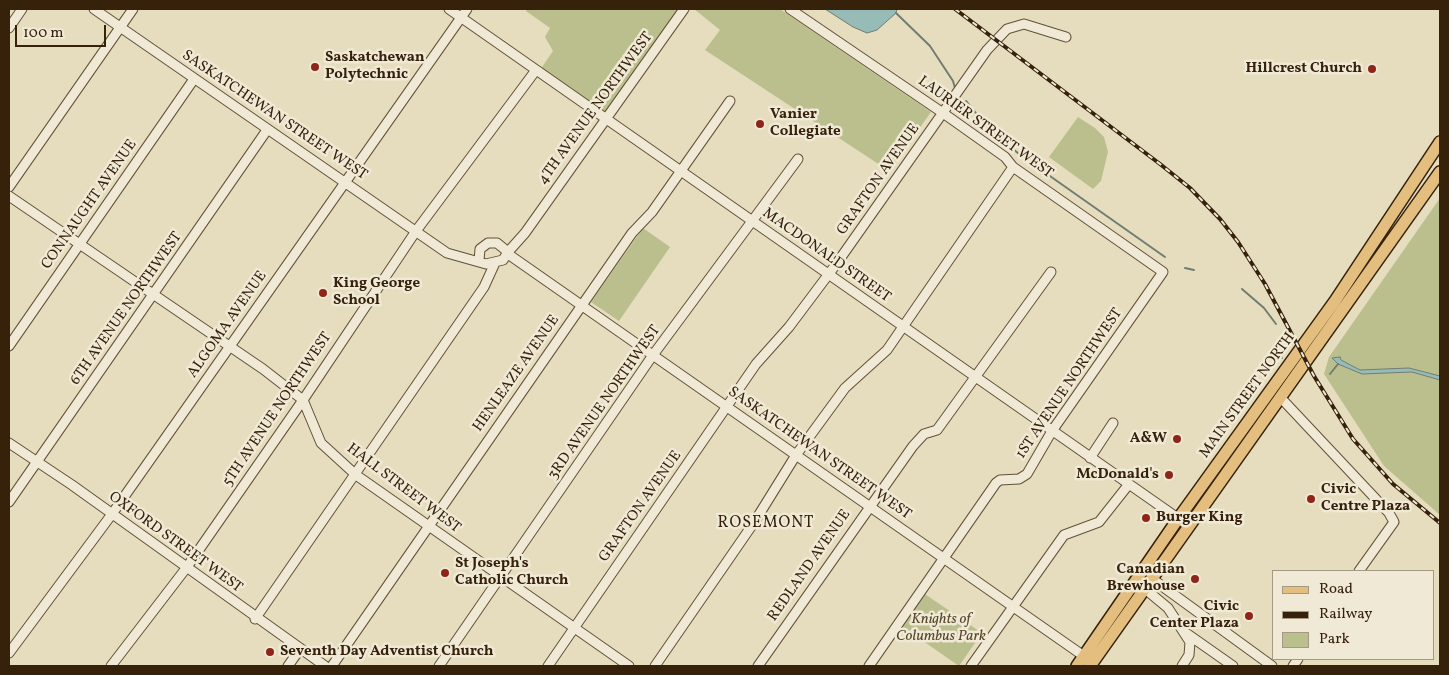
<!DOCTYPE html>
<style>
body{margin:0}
#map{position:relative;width:1449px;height:675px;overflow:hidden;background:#e6ddbe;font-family:Vollkorn,serif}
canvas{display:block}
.frame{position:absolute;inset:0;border:10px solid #36210b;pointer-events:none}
.legend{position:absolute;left:1272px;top:570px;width:162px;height:90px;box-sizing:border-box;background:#efe9d5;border:1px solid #a59984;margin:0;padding:6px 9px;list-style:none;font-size:15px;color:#36210b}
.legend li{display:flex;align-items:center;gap:10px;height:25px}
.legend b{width:25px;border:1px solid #a59984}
.scale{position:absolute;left:15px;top:25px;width:91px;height:22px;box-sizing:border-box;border:2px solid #36210b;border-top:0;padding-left:6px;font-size:15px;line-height:18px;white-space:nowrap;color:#36210b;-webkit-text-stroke:4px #efe9d5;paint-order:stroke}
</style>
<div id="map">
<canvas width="1449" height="675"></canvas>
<div class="frame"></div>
<ul class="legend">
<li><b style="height:6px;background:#e3be7f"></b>Road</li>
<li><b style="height:6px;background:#36210b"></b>Railway</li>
<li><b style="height:14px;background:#bbbf8e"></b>Park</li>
</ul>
<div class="scale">100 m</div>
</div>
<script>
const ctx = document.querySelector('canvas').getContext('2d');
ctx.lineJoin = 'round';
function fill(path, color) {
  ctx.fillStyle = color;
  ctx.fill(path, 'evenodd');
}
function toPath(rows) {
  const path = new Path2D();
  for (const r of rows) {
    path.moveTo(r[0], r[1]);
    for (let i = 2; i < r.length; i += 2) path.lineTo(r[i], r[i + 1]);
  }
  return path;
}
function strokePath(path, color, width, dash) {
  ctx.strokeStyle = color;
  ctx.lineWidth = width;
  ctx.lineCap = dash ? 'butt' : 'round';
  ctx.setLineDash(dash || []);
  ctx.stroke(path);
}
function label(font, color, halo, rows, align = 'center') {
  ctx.font = font + ' Vollkorn,serif';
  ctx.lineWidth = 5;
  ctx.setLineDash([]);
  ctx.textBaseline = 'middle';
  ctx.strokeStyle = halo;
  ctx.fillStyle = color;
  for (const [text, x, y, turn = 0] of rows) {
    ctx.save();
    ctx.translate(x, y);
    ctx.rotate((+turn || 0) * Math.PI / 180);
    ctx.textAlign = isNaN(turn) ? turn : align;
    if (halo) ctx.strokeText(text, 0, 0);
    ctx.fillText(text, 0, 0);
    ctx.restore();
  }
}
fill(toPath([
 [527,9,680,9,605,115,540,70,553,51,545,37,550,28,526,11],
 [694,9,780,9,931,112,889,171,705,50,720,30],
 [1078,117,1095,128,1104,137,1108,152,1101,181,1093,189,1049,157],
 [1440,198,1440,515,1384,466,1324,374,1329,357],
 [643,228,670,247,619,321,591,302],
 [922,592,982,633,959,666,900,625]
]), '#bbbf8e');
const water = toPath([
 [825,9,897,9,896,13,877,30,867,33,853,27,825,9],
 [1340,357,1341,360,1360,370,1409,368,1440,376,1440,380,1412,372,1362,374,1338,364,1332,358,1340,357]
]);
fill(water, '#97bbb6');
strokePath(water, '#707d72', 1);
strokePath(toPath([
 [896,13,930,46,953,81,955,88],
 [966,101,987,127,1019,154],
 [1030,162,1165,257],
 [1185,268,1194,270],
 [1242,289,1264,308,1276,324],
 [1282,341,1282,358],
 [1330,374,1338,364]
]), '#707d72', 2);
const minor = toPath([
 [94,9,447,253,486,264,503,260,508,252,497,243,488,243,480,249,479,261],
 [449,9,1189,526],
 [790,9,943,113,1005,157,1013,167,1163,272,1052,431,1027,474,1019,479,1000,480,996,483,869,666],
 [9,28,22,9],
 [9,187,133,9],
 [9,196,263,369,303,400,321,443,356,475,629,666],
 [508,252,525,233,684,9],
 [508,254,1088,659],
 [9,346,194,79],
 [1280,397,1389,513,1394,522,1359,571],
 [9,443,72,485,325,666],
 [1090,458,1113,423],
 [9,502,267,130],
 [1151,578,1272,666],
 [1144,588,1168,608,1190,642,1189,655,1182,666],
 [255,619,484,287,495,263],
 [1186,633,1233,666],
 [9,653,112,514,467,9],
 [111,666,187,567,303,400,416,231,536,70],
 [288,666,300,649],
 [332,666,632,233,652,212,730,101],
 [439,666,653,355,798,159],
 [548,666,756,364,789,327,837,263,987,50,1007,29,1024,24,1066,37],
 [655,666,755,521,796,455,845,388,887,350,1013,167],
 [758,666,913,446,924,434,937,430,1051,272],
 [971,666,1064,535,1099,522,1129,484],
 [1293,666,1298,659]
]);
const major = toPath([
 [1077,666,1178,519,1335,301,1440,142],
 [1090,666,1440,172]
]);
strokePath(minor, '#625038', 11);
strokePath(major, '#36210b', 14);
strokePath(minor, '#efe9d5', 9);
strokePath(major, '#e3be7f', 11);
const rail = toPath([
 [955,9,1160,164,1190,188,1220,219,1238,242,1265,284,1314,376,1353,439,1393,484,1440,523]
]);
strokePath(rail, '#36210b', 4);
strokePath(rail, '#efe9d5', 2, [5.5]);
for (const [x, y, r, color] of [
 [315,67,5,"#8f2418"],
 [1372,69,5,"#8f2418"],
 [760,124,5,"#8f2418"],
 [323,293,5,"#8f2418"],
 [1177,439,5,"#8f2418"],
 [1169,475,5,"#8f2418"],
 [1311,499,5,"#8f2418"],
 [1146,518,5,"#8f2418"],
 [445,573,5,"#8f2418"],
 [1195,579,5,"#8f2418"],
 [1249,616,5,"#8f2418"],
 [270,652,5,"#8f2418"]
]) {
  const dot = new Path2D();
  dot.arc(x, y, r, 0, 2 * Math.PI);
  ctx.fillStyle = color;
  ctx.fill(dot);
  strokePath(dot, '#efe9d5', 2);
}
label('bold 15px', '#36210b', '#efe9d5', [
 ["Saskatchewan",325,58],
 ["Polytechnic",325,75],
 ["Hillcrest Church",1362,69,"right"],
 ["Vanier",770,115],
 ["Collegiate",770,132],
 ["King George",333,284],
 ["School",333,301],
 ["A&W",1167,439,"right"],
 ["McDonald's",1159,475,"right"],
 ["Civic",1321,490],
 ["Centre Plaza",1321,507],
 ["Burger King",1156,518],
 ["St Joseph's",455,564],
 ["Catholic Church",455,581],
 ["Canadian",1185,570,"right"],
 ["Brewhouse",1185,587,"right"],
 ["Civic",1239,607,"right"],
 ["Center Plaza",1239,624,"right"],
 ["Seventh Day Adventist Church",280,652]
], 'left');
label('15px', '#36210b', '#efe9d5', [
 ["4TH AVENUE NORTHWEST",596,109,-54],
 ["SASKATCHEWAN STREET WEST",274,116,34],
 ["LAURIER STREET WEST",985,128,36],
 ["GRAFTON AVENUE",879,180,-55],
 ["CONNAUGHT AVENUE",90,205,-55],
 ["MACDONALD STREET",826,256,35],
 ["6TH AVENUE NORTHWEST",127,309,-55],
 ["ALGOMA AVENUE",228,325,-55],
 ["HENLEAZE AVENUE",517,374,-55],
 ["1ST AVENUE NORTHWEST",1070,384,-56],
 ["MAIN STREET NORTH",1248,396,-54],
 ["3RD AVENUE NORTHWEST",605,403,-55],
 ["5TH AVENUE NORTHWEST",278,410,-56],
 ["SASKATCHEWAN STREET WEST",819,454,35],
 ["HALL STREET WEST",403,489,37],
 ["GRAFTON AVENUE",641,507,-55],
 ["OXFORD STREET WEST",175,543,36],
 ["REDLAND AVENUE",810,566,-55]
]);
label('italic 15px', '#57482c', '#efe9d5', [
 ["Knights of",941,620],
 ["Columbus Park",941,637]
]);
ctx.letterSpacing = '1px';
label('16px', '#36210b', '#efe9d5', [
 ["ROSEMONT",766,524]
]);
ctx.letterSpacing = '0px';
</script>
